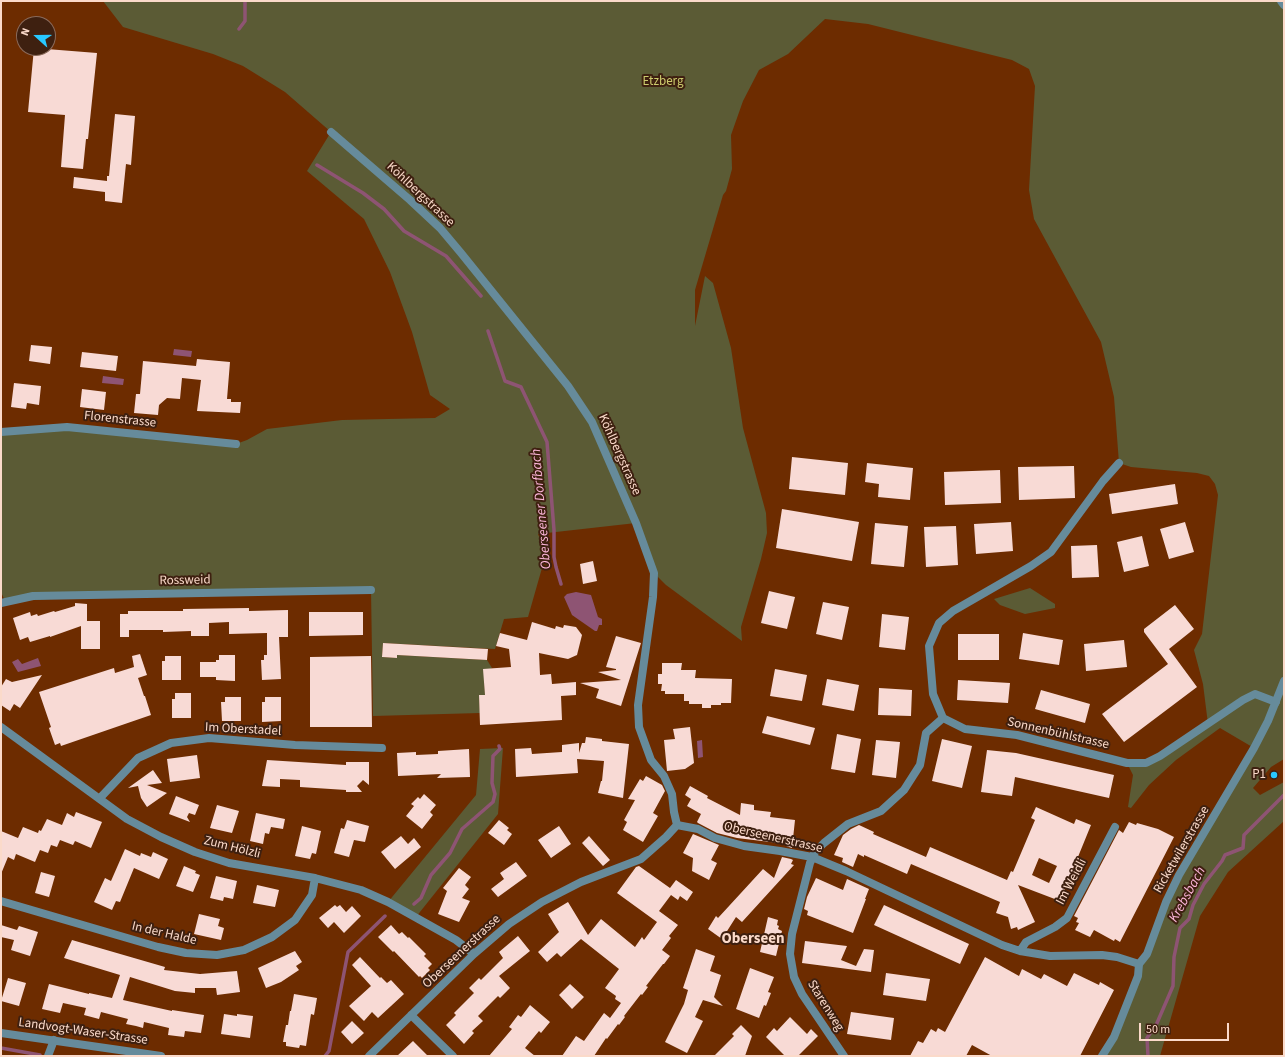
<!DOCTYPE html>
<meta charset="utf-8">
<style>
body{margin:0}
#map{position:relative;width:1285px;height:1057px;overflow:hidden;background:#6d2c00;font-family:"Source Sans 3",sans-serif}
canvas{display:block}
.frame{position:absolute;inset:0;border:2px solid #fbdaca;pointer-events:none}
.north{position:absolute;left:16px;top:16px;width:40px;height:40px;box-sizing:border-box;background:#3e2010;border:1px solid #8a6a5a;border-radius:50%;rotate:291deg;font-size:11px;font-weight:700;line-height:16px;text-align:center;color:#fbdaca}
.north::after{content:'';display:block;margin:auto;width:14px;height:18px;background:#28c8ff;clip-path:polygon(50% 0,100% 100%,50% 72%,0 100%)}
.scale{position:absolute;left:1139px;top:1023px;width:90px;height:18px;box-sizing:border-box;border:2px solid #fbdaca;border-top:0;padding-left:5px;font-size:12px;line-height:14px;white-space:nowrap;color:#fbdaca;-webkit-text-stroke:3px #3e2010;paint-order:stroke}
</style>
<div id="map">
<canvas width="1285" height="1057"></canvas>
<div class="frame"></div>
<div class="north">N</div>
<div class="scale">50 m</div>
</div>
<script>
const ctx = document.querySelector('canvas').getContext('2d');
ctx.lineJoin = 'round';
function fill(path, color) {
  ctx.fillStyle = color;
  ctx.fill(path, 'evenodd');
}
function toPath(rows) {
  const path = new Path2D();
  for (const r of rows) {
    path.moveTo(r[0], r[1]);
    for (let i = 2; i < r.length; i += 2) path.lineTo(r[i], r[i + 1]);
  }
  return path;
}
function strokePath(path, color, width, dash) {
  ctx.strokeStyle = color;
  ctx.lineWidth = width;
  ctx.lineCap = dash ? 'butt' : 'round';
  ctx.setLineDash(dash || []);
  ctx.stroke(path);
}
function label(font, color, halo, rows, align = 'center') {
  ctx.font = font + ' "Source Sans 3",sans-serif';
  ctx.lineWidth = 4;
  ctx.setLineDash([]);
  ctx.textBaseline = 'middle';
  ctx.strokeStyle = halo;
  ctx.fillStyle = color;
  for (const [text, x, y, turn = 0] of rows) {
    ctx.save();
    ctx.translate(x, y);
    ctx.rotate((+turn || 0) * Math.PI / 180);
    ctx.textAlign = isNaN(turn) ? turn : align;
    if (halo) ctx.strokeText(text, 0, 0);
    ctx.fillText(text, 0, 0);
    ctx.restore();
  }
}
fill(toPath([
 [103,1,1284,1,1284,759,1271,767,1253,788,1260,795,1284,782,1284,821,1228,872,1200,916,1160,1056,1102,1056,1114,1037,1166,902,1254,748,1220,728,1176,760,1149,785,1131,808,1128,807,1133,775,1127,763,1146,763,1208,724,1203,684,1194,650,1202,634,1218,495,1215,484,1209,476,1197,473,1131,467,1119,463,1114,397,1101,342,1034,219,1029,190,1035,86,1029,69,1012,60,868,24,825,19,788,54,759,70,743,101,731,135,732,169,726,191,723,195,695,290,695,326,705,276,713,283,731,348,743,428,766,513,767,533,761,559,741,627,742,641,666,585,654,573,636,523,538,534,546,554,528,617,504,619,495,649,383,643,382,657,397,658,397,655,487,660,492,668,484,672,485,695,479,695,480,713,373,716,371,590,214,592,5,601,1,592,1,432,67,427,236,444,247,440,267,429,342,420,435,418,450,409,430,395,412,332,390,272,364,219,307,171,331,132,285,92,243,66,213,54,123,27],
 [1030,588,1055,604,1055,608,1025,614,1000,605,994,599],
 [503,748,498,814,416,917,388,902,476,795,480,749]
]), '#5b5b35');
fill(toPath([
 [174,349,192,351,191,357,173,355],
 [103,376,124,379,123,385,102,383],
 [576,592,591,595,598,617,602,619,602,625,599,625,597,631,595,631,572,615,564,597,567,594],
 [38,658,41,666,18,672,12,662,18,659,22,664],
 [702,740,703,757,698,758,697,741]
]), '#8e5473');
strokePath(toPath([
 [239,29,245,21,245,1],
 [317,165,363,193,384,209,404,231,446,256,481,296],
 [488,331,505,381,521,387,547,442,554,530,554,557,556,567,561,584],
 [414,904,421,898,431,875,450,853,462,829,493,802,495,794,492,783,493,756,500,749,499,746],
 [1,1048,40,1055],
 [325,1056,329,1051,348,952,385,916],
 [1148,1056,1147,1038,1157,1023,1173,986,1174,957,1180,928,1189,919,1193,905,1204,884,1222,861,1225,855,1243,848,1244,835,1284,795]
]), '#8e5473', 3.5);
fill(toPath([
 [34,48,97,53,88,139,86,139,83,169,61,167,65,115,28,112],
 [115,114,135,116,131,165,126,164,122,203,105,201,105,192,73,188,74,177,107,181,107,176,109,176],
 [31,345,52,347,50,364,29,361],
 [82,352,118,356,116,371,80,367],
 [197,359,230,362,227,399,231,399,231,402,241,402,240,413,197,411,201,380,182,378,180,399,167,398,159,405,158,415,134,413,136,394,140,394,143,361,196,366],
 [14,383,41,386,39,405,27,403,26,409,11,407],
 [82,389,106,392,104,410,80,407],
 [792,457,848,463,845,495,789,489],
 [867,463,913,468,910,500,878,497,879,484,865,482],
 [1074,466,1075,498,1019,500,1018,467],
 [1000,470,1001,503,945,505,944,472],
 [1175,484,1178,504,1112,514,1109,494],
 [782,509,859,522,852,561,776,548],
 [1011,522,1013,551,976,554,974,524],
 [1185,522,1194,552,1169,559,1160,529],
 [875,523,908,526,904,567,871,564],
 [956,526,958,565,926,567,924,527],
 [1142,536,1149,566,1124,572,1117,542],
 [1097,545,1099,577,1072,578,1071,546],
 [593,561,597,581,583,584,580,564],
 [769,591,795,597,787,629,761,623],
 [823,602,849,607,842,640,816,634],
 [75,603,87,604,87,621,100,621,100,649,81,649,81,626,50,637,50,636,30,642,28,637,20,640,13,618,30,612,31,616,37,614,38,616,54,611,55,612,75,606],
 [1175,605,1194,629,1169,649,1197,687,1124,742,1102,714,1168,664,1144,632,1144,629],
 [249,608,249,611,288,610,288,637,279,637,281,679,262,680,261,660,264,660,264,655,267,655,267,633,229,634,229,622,209,623,209,636,191,636,191,631,163,632,163,630,129,630,129,637,120,637,120,614,128,614,128,611,183,611,183,609],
 [309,612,363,612,363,635,309,636],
 [882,614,909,617,905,650,879,647],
 [532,622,555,629,556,626,563,628,564,625,576,627,582,635,577,655,568,659,539,653,540,675,551,674,552,684,576,682,576,695,561,696,562,720,480,725,479,695,485,695,483,669,511,667,509,649,496,646,500,633,527,640],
 [1023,633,1063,640,1059,665,1019,659],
 [958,634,999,634,999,660,958,660],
 [616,636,641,643,621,706,596,698,599,689,580,683,621,680,598,672,616,670,616,669,606,667],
 [1124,640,1127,667,1086,671,1084,644],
 [383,643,488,649,487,660,397,655,397,658,382,657],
 [140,654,147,675,138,678,144,696,145,696,151,715,61,746,60,743,55,745,49,728,51,727,39,692,114,668,115,673,134,667,132,656],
 [219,655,235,655,235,681,216,680,216,677,200,677,200,662,216,662,216,660,219,660],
 [165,656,181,656,181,680,162,680,162,661,165,661],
 [371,656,372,727,310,727,310,657],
 [662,663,682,663,681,670,696,670,695,678,732,679,731,703,721,703,721,705,711,705,711,708,702,708,702,704,689,704,689,701,684,701,684,694,665,694,665,691,661,691,662,684,658,684,658,674,662,674],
 [775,669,807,675,802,701,770,696],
 [42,675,20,708,14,704,10,711,1,705,1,687,6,679,12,682],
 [827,679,859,685,854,711,822,705],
 [958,680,1010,683,1008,703,957,700],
 [879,688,912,690,911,716,878,715],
 [1041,690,1090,704,1085,723,1035,709],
 [175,693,191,693,191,718,172,718,172,699,175,699],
 [225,697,241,697,241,721,222,721,221,702,225,702],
 [265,697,281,697,281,721,262,722,262,702,265,702],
 [767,716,815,728,810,745,762,733],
 [690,727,694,763,685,769,667,771,664,740,675,739,673,729],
 [837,734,861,739,855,773,831,769],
 [586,737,602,739,602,741,629,744,623,798,598,793,601,781,602,781,604,761,577,759,578,773,516,777,515,749,531,748,532,754,562,752,562,745,579,743,579,753,582,743,585,743],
 [942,739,972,746,962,788,932,781],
 [876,740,900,742,896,778,872,775],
 [469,749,470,777,437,778,441,774,398,776,397,753,416,752,416,755,438,754,438,751],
 [987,750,1016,753,1114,775,1109,798,1015,777,1012,796,981,792],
 [197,755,200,778,170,782,167,759],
 [267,760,346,765,346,762,369,762,369,785,363,780,357,786,362,792,346,792,346,790,300,787,300,780,280,779,280,787,262,786],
 [153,770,162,783,147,785,167,793,147,807,141,798,138,786,128,788],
 [646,776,662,785,665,791,653,813,658,816,643,842,623,830,627,822,624,820,635,800,628,799,640,779,643,781],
 [690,786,708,796,707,798,740,815,741,803,754,805,754,810,771,812,770,817,795,820,792,848,786,846,787,844,737,838,717,833,698,823,697,822,701,814,687,806,691,799,685,795],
 [424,794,436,805,430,812,433,815,422,829,406,816,414,806,411,804,418,797,420,799],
 [176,796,199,805,195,815,189,813,187,817,190,822,169,814],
 [217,805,239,811,232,833,210,828],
 [1036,807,1074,824,1076,819,1091,825,1060,901,1018,885,1035,922,1018,930,1017,927,1011,929,1008,917,996,913,1000,902,911,864,907,874,864,855,864,857,858,854,853,867,842,862,843,858,834,855,843,835,851,829,859,825,874,832,873,834,926,857,930,847,1007,880,1011,871,1013,872,1035,820,1031,818],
 [1039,858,1057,866,1049,883,1032,875],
 [76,812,102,822,91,848,75,841,73,845,60,840,57,847,51,845,48,853,40,850,35,862,16,854,14,860,8,857,1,874,1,831,18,838,23,827,38,833,39,830,41,831,47,819,62,825,67,813,74,817],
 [256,813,285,819,283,829,271,827,269,834,265,833,263,844,250,841],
 [347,820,369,826,365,842,354,840,349,857,334,853,341,828,344,829],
 [499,820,509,828,507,830,512,834,504,845,488,833],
 [1129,822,1136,825,1137,823,1158,829,1174,837,1120,942,1115,939,1114,941,1094,930,1090,937,1075,930,1079,923,1076,922,1078,918,1074,916,1119,830,1123,833],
 [302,826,321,831,316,854,312,853,310,859,295,856],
 [559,826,571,844,551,858,538,840],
 [693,834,719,845,711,860,717,863,709,880,692,871,693,858,683,853],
 [401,836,408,844,414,838,421,847,395,869,381,852],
 [589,836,610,860,603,866,582,843],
 [125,849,140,856,141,853,151,857,153,852,168,859,159,879,134,868,120,902,116,901,112,910,94,902,105,878,111,881],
 [782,857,791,859,793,860,791,864,794,865,742,922,736,917,722,939,708,929,716,916,718,918,763,869,774,878],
 [516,862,527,876,498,897,491,889,504,879,500,873],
 [184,866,196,871,195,873,200,875,193,892,176,886],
 [639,866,670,888,676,880,693,892,687,901,680,896,678,900,671,895,659,911,678,925,669,936,671,938,662,950,670,956,664,964,663,964,646,986,648,987,642,995,641,994,624,1016,625,1017,619,1025,618,1024,607,1039,606,1038,594,1056,562,1056,576,1036,584,1041,604,1013,610,1018,621,1003,615,999,616,996,605,988,619,969,581,939,561,957,557,953,547,962,538,952,559,932,548,914,568,902,588,935,601,919,635,947,642,937,644,940,657,922,617,893,636,867],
 [459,868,471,877,465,885,469,889,462,898,470,901,459,922,438,914,447,891,443,888],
 [41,872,55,876,49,897,35,893],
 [216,876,237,881,233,899,224,897,223,901,210,898],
 [816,878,843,890,847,879,869,889,865,899,866,899,853,933,807,915,808,911,804,909,807,897],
 [257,885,279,890,275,907,253,903],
 [335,905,337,907,340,905,346,912,352,906,361,916,344,933,334,922,328,928,319,918],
 [884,905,969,944,960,964,874,925],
 [199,914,220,919,218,926,224,928,221,940,194,934],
 [768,917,778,920,777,925,779,926,778,929,782,931,776,956,760,952],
 [1,925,17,930,19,926,38,932,30,956,11,950,14,940,1,937],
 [391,925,399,934,402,932,408,938,409,937,426,954,424,956,432,964,428,968,430,970,422,978,420,976,419,977,394,951,393,952,378,937],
 [518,936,530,951,499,976,510,988,500,998,498,996,478,1016,483,1021,472,1031,474,1033,464,1044,446,1025,456,1015,454,1013,474,993,469,988,479,978,481,980,503,958,499,952],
 [72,940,165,967,164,970,200,974,237,971,240,992,217,995,216,988,195,988,195,993,175,991,130,977,123,1000,172,1011,172,1010,204,1015,201,1033,185,1031,184,1037,168,1035,169,1028,144,1022,143,1028,136,1026,126,1024,128,1019,101,1012,99,1019,84,1015,86,1008,63,1003,60,1013,42,1009,49,984,89,994,89,993,112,998,120,975,64,958],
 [805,941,847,946,841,960,856,966,864,949,874,950,871,972,802,963],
 [696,949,715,956,710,971,721,975,714,997,723,1006,703,1000,695,1017,703,1021,687,1053,665,1042,684,1004,688,990,683,988],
 [295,951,302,962,296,966,299,970,281,982,266,988,258,968],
 [360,957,380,978,381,977,387,983,391,980,404,994,378,1018,372,1012,364,1021,349,1006,371,986,352,965],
 [985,957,1019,976,1022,969,1041,979,1044,974,1067,986,1074,973,1099,985,1100,982,1114,990,1080,1056,992,1056,972,1045,966,1056,910,1056,918,1041,923,1043,931,1029,936,1032,938,1028,945,1032],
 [750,968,774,977,768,992,771,993,766,1006,764,1005,759,1018,736,1009],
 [886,973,930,979,926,1001,883,995],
 [8,978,26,983,19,1006,1,1001],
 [570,984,584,997,572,1009,559,995],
 [294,994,317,998,314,1015,311,1014,306,1046,300,1045,299,1048,286,1046,286,1042,283,1042,286,1025,288,1025,290,1011,291,1011],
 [530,1005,550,1022,541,1033,539,1031,525,1048,535,1056,489,1056,512,1029,509,1027,518,1015,521,1017],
 [851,1012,894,1018,891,1040,847,1034],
 [224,1014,237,1016,237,1014,253,1016,250,1038,221,1034],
 [790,1017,807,1034,811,1029,818,1036,798,1056,785,1056,766,1037,774,1028,777,1031],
 [352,1021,364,1033,352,1044,341,1032],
 [741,1025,752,1036,745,1056,714,1056,734,1036,732,1034],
 [413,1041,428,1056,397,1056]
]), '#f8dad5');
strokePath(toPath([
 [331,132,410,200,440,228,461,253,568,386,592,422,636,523,654,573,653,597,638,705,639,727,651,760,664,776,672,794,674,812,677,825],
 [1,432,67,427,236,444],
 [1119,463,1103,481,1051,552,1031,566,953,611,939,623,929,646,933,694,943,718,965,729,1017,735,1127,763,1146,763,1160,756,1243,700,1255,694,1276,702],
 [1,603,33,596,371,590],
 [1,727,127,819,161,837,195,852,229,863,315,878,361,890,388,902,456,940,474,954],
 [100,798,138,758,171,743,209,738,295,745,382,748],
 [677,825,698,829,715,838,744,846,780,851,812,857,846,871,1002,945,1020,951,1050,956,1102,955,1117,957,1139,964],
 [1,901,158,947,186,953,217,955,244,950,272,937,295,920,312,895,315,878],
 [1020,951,1026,942,1055,927,1067,918,1115,827],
 [411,1015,453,1056],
 [48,1056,54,1040],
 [369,1056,474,954,509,924,542,902,581,882,641,859,666,837,677,825],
 [844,1056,802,994,794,977,790,954,792,934,810,863,815,852,824,843,848,824,881,811,904,790,920,765,926,733,943,718]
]), '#668b9b', 8);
strokePath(toPath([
 [1281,1,1284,5],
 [1,1033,161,1056],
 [1102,1056,1114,1037,1138,976,1139,964,1147,954,1166,902,1179,875,1254,748,1268,721,1284,681]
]), '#668b9b', 8);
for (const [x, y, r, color] of [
 [1274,775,4,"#28c8ff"]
]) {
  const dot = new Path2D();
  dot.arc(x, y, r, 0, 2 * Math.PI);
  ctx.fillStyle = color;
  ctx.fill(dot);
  strokePath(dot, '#3e2010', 1.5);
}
label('13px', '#cdcc6e', '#3e2010', [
 ["Etzberg",663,82]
]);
label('13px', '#fbdaca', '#3e2010', [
 ["Köhlbergstrasse",420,195,43],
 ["Florenstrasse",120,420,6],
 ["Köhlbergstrasse",619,455,66],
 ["Rossweid",185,581,-1],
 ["Im Oberstadel",243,730,3],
 ["Sonnenbühlstrasse",1058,734,13],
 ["Oberseenerstrasse",773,838,13],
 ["Zum Hölzli",232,848,14],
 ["Ricketwilerstrasse",1182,850,-60],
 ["Im Weidli",1072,882,-62],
 ["In der Halde",164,934,13],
 ["Oberseenerstrasse",462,952,-43],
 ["Starenweg",825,1006,58],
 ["Landvogt-Waser-Strasse",83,1032,8]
]);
label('13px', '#fbdaca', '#3e2010', [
 ["P1",1266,775]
], 'right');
label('italic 14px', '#fdb6da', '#3e2010', [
 ["Oberseener Dorfbach",542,509,-95],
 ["Krebsbach",1188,895,-61]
]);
label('bold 15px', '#fbdaca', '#3e2010', [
 ["Oberseen",753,940]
]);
</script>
